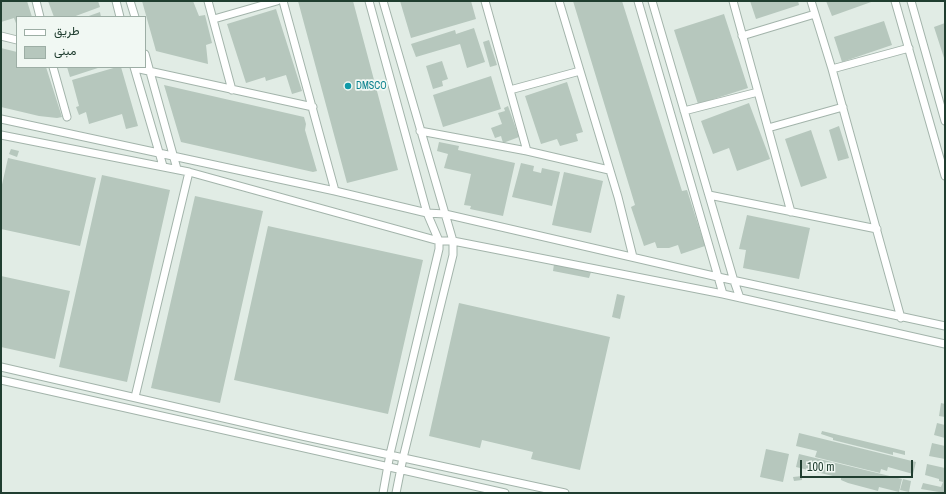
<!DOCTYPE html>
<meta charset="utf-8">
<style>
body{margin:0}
#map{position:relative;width:946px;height:494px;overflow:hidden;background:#e1ece5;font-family:"Archivo Narrow",Vazirmatn,sans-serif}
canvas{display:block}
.frame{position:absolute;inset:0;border:2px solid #203e30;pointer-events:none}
.legend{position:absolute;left:16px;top:16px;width:130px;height:52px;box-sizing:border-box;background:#f1f8f3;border:1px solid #9daea5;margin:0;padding:5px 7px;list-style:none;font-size:12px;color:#203e30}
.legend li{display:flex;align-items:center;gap:8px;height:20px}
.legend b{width:20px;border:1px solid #9daea5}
.scale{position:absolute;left:800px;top:460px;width:113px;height:18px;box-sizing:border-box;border:2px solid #203e30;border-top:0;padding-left:5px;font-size:12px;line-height:14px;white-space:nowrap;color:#203e30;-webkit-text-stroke:3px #f1f8f3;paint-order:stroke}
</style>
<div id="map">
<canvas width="946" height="494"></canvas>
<div class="frame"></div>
<ul class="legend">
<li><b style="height:5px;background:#fff"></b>طريق</li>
<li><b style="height:11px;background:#b6c7bd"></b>مبنى</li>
</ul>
<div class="scale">100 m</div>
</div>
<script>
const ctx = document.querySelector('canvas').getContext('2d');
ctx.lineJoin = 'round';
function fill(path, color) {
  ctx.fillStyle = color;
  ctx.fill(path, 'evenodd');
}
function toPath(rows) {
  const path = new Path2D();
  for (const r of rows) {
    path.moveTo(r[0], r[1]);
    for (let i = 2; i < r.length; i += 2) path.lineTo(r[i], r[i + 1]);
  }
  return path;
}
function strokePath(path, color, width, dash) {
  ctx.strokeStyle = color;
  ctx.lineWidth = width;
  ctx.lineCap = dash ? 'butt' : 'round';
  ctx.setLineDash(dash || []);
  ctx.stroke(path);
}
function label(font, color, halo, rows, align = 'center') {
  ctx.font = font + ' "Archivo Narrow",sans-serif';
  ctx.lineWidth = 3.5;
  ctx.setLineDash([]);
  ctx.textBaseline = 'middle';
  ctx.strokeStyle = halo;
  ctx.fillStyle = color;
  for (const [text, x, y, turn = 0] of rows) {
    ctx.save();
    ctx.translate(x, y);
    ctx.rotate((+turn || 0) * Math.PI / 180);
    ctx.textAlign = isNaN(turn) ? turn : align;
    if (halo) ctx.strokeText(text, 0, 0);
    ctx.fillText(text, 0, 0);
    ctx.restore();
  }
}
fill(toPath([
 [1,1,27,1,32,17,17,17,17,26,14,18,1,22],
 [48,1,98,1,100,7,73,17,54,17],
 [142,1,193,1,199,16,205,15,212,43,206,45,208,64,156,51],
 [298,1,353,1,398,170,347,183],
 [400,1,471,1,476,19,411,38],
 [573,1,622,1,682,191,687,190,705,246,681,254,678,245,669,248,657,248,655,242,644,246,631,207,635,205],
 [750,1,798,1,799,5,756,19],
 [826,1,874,1,832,16],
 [276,9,302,91,292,94,286,75,266,81,265,77,246,83,227,24],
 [100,12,101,17,86,17],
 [724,14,748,88,698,104,674,30],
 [884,21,892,45,842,62,834,37],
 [945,23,945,61,934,27],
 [474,28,485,62,467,68,460,44,416,57,411,44,455,30,456,34],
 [489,40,497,65,490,67,483,42],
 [1,48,17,52,17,67,46,67,62,117,57,118,39,116,1,107],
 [442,61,448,79,442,81,443,86,433,89,426,66],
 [67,67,101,67,70,77],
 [117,67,121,67,138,126,126,129,122,114,89,124,86,112,79,115,76,107,79,106,72,80],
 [491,76,501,109,443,127,433,95],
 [567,82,583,132,576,134,578,141,560,146,557,139,541,144,525,96],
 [164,85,304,117,306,124,305,130,317,171,313,172,181,142],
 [749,103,770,159,737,171,729,148,713,154,701,121],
 [508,106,519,137,503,143,501,136,495,138,491,128,502,124,498,113,505,111,504,108],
 [839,126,849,158,838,161,829,130],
 [811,130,827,178,801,187,785,139],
 [439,142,459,146,458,150,515,163,503,216,470,209,471,206,464,205,471,174,444,168,448,154,437,151],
 [11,149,19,151,17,157,9,154],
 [8,158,96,178,80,246,1,229,1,189],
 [521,163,534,166,533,171,541,173,542,168,560,172,552,206,512,197],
 [564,172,603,181,591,233,552,225],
 [102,175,170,190,127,382,59,367],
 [195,196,263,211,220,403,151,388],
 [747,215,810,228,799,279,743,268,746,250,739,249],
 [268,226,423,260,388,414,234,380],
 [554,264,591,272,589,278,553,271],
 [1,276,70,291,55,359,1,347],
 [617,294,625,296,620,319,612,317],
 [459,303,610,337,580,470,531,459,533,452,482,440,480,448,429,436],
 [941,403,945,404,945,417,939,416],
 [937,423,945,425,945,438,934,435],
 [822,431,905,451,905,455,893,452,893,455,833,440,833,438,821,434],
 [799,433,916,462,913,474,888,467,887,471,881,469,880,473,815,457,817,451,796,446],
 [932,443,945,446,945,459,929,456],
 [766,449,789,454,783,482,760,477],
 [799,454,902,479,899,492,879,487,878,491,848,483,841,480,841,478,796,467],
 [927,464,945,468,945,493,921,489,923,483,941,487,943,482,939,481,939,479,925,475],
 [802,476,802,480,794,481,793,477],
 [903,479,911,481,909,492,900,490]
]), '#b6c7bd');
const minor = toPath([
 [36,1,40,17],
 [116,1,120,17],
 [130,1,135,17],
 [208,1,232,90],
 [283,1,335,191],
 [369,1,427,213,439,241,439,249,390,454,383,493],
 [383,1,453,241,453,255,403,458,396,493],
 [485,1,527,151],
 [559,1,618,197,633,257],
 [638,1,723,294],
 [652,1,734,281,740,298],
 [733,1,791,212],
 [811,1,832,69,901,318],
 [895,1,945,176],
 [911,1,945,121],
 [214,19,277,1],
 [1,36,17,40],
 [742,36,815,14],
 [145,54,177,169],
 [53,67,67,117],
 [134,67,163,166],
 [135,68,313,107],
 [832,69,909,48],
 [510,90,580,71],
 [684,111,758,92],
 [1,119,335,191,427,213,445,214,718,277,945,326],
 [768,128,843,107],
 [420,131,527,151,609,170],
 [1,135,189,172,439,241,453,241,723,294,945,344],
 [709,195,877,229],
 [1,367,302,436,565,493],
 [1,380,505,493],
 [135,397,189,172]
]);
strokePath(minor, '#a3b4ab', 9);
strokePath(minor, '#fff', 7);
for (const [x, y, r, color] of [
 [348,86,4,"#0f9aa8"]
]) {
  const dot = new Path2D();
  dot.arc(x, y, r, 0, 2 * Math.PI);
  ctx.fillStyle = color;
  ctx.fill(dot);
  strokePath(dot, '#f1f8f3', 1.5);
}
label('10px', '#0d838f', '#f1f8f3', [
 ["DMSCO",356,86]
], 'left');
</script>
